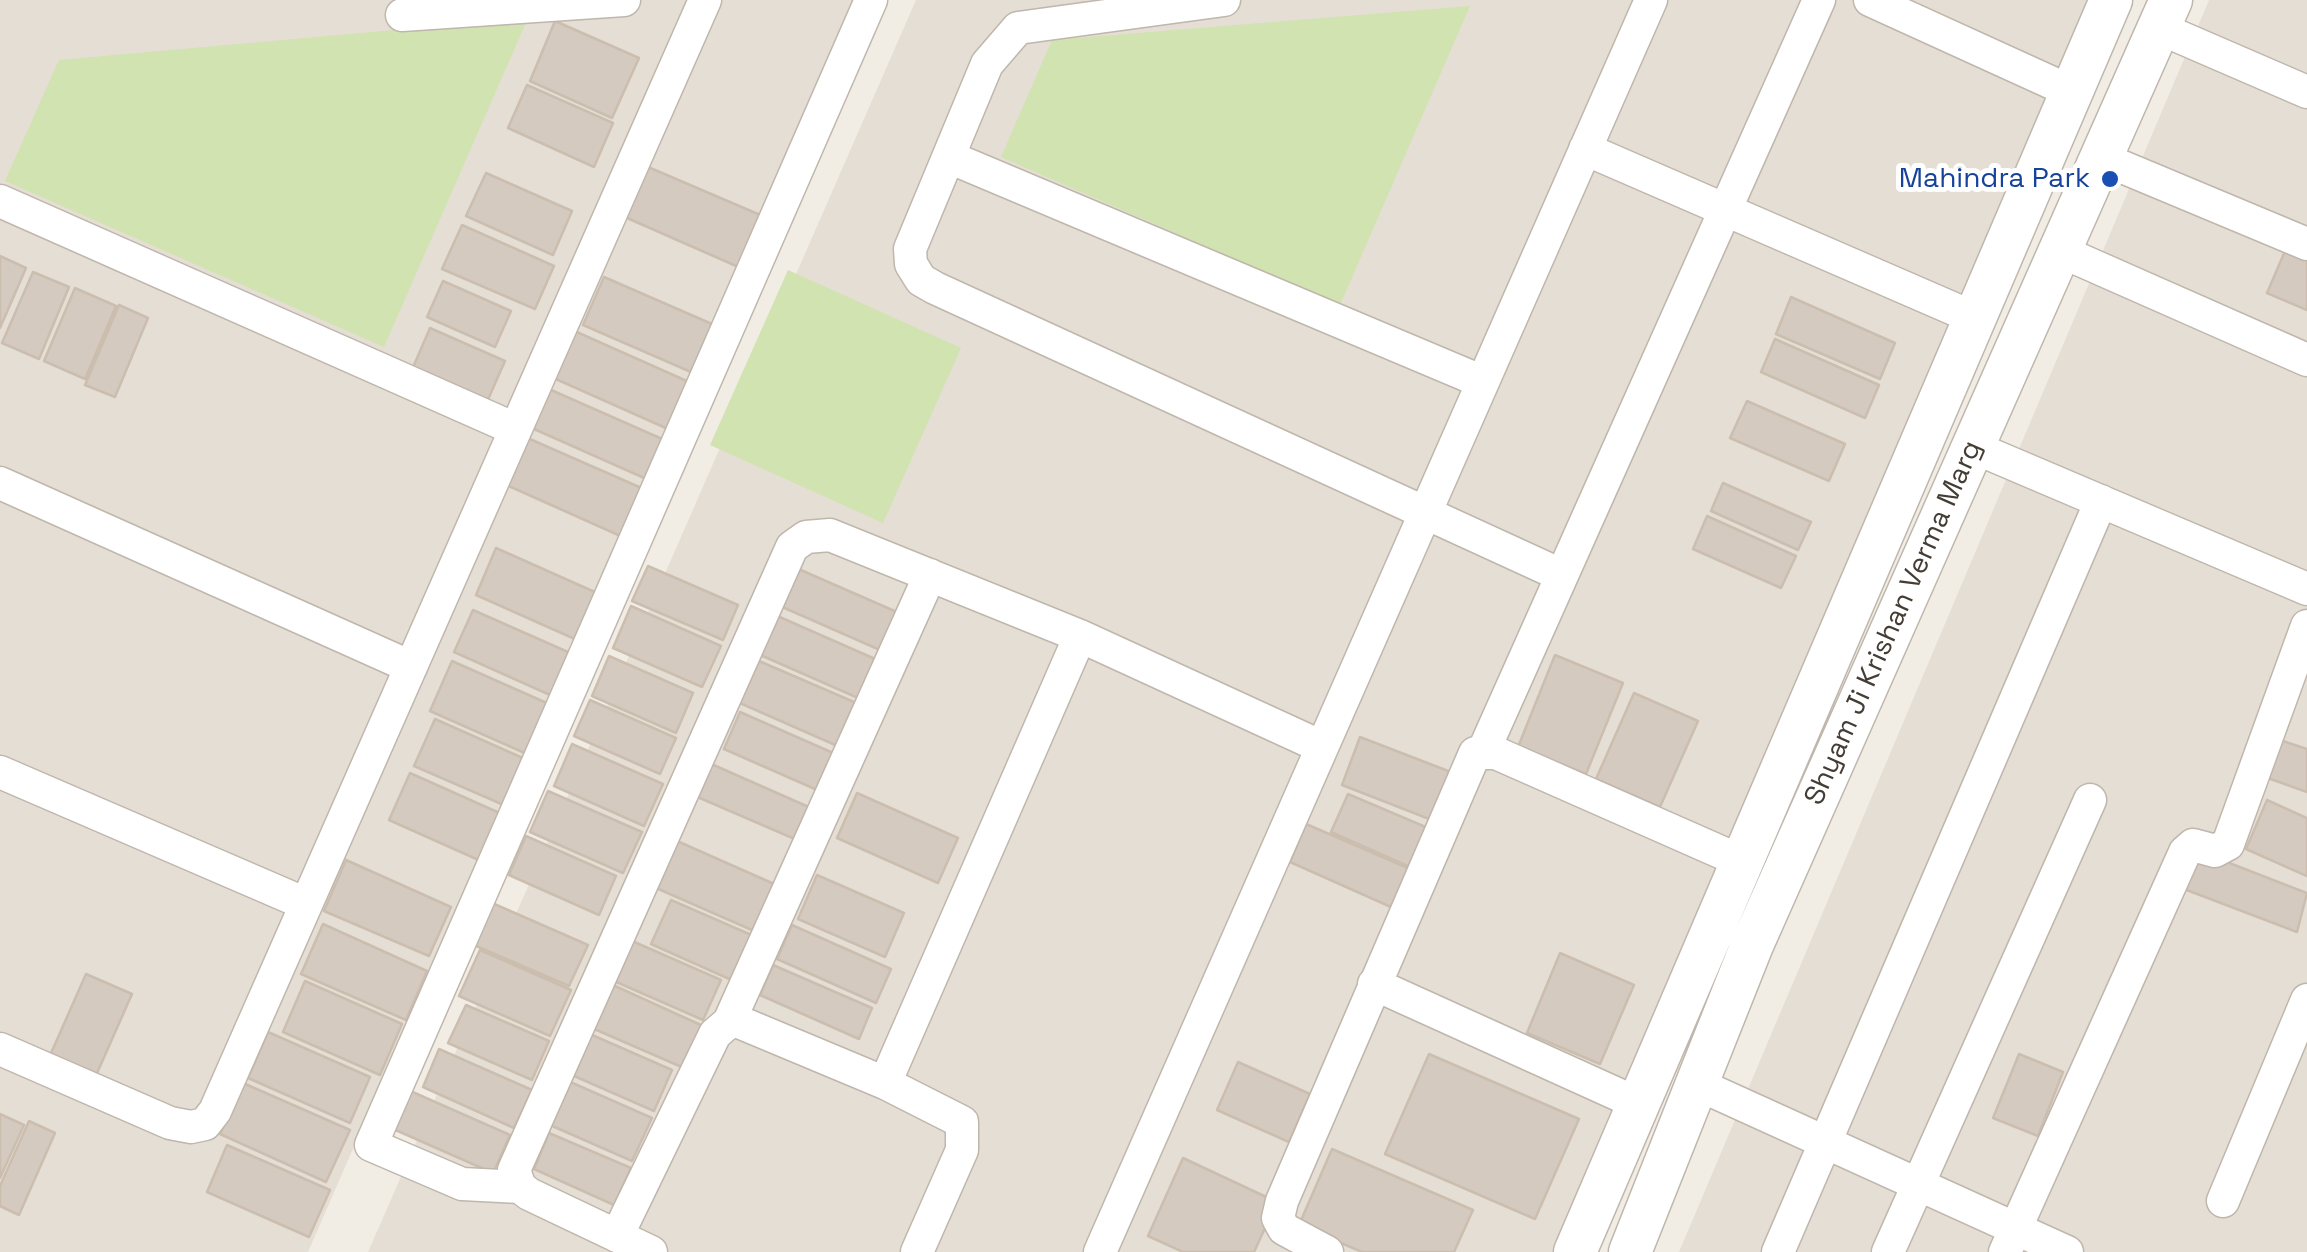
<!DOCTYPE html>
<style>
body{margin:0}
canvas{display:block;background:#f1ede5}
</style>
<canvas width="2307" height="1252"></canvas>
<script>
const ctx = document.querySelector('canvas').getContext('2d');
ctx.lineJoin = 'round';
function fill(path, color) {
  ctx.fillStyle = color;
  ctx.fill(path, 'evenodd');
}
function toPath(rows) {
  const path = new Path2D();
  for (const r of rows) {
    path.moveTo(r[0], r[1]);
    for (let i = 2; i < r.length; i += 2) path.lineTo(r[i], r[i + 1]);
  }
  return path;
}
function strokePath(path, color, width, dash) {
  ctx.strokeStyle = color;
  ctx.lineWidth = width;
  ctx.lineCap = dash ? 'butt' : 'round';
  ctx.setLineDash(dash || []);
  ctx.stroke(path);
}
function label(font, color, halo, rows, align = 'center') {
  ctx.font = font + ' "Space Grotesk",sans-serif';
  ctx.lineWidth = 10;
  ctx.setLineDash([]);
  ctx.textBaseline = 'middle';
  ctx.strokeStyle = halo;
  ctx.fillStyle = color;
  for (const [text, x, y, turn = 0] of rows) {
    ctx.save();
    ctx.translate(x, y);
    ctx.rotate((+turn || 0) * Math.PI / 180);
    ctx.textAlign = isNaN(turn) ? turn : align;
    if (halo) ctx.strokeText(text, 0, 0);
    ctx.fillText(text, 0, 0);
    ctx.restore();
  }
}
fill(toPath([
 [0,0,854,0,308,1252,0,1252],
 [916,0,2087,0,1695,943,1573,1252,368,1252],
 [2209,0,2307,0,2307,1252,1679,1252]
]), '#e5ded4');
fill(toPath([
 [1470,6,1340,305,1001,157,1052,40],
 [528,18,384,347,5,181,59,60],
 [788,270,961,348,883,523,710,445]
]), '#d1e3b0');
const building = toPath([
 [555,21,639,58,612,118,530,81,555,21],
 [527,85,613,123,594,167,508,128,527,85],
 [641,164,765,217,743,269,618,214,641,164],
 [486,173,572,211,553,255,466,216,486,173],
 [462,225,554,266,535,309,442,269,462,225],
 [2288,244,2307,252,2307,310,2267,293,2288,244],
 [0,256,26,268,0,328,0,256],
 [33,272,69,287,39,359,2,343,33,272],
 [604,277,712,324,691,372,583,325,604,277],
 [443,281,511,311,495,347,427,317,443,281],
 [75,288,116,306,85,379,44,361,75,288],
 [1791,297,1895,343,1880,379,1776,334,1791,297],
 [119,305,148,318,115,397,85,385,119,305],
 [430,328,505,361,486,404,411,372,430,328],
 [570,329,689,382,668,429,549,376,570,329],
 [1775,339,1879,385,1865,418,1761,372,1775,339],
 [542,386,669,442,651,481,525,425,542,386],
 [1747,401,1845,444,1829,481,1730,438,1747,401],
 [523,436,646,490,625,538,502,483,523,436],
 [1723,483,1811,522,1798,550,1711,511,1723,483],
 [1707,516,1796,556,1781,588,1693,549,1707,516],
 [496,548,606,597,586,644,476,595,496,548],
 [787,564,906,616,889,654,771,602,787,564],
 [648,566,738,605,723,640,632,601,648,566],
 [631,606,721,646,702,687,613,648,631,606],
 [473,610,577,656,559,699,454,652,473,610],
 [766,611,882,662,865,701,749,650,766,611],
 [1555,655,1623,683,1586,774,1518,747,1555,655],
 [609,656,693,693,676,733,592,696,609,656],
 [752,658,861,705,842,748,733,700,752,658],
 [452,661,558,708,536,758,430,711,452,661],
 [1634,693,1698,721,1660,807,1596,779,1634,693],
 [590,700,676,738,660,774,574,736,590,700],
 [740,712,840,756,824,793,724,749,740,712],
 [435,719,534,763,513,809,414,766,435,719],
 [1360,737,1456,774,1437,822,1342,785,1360,737],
 [2280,740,2307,749,2307,792,2265,777,2280,740],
 [572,744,663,784,644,826,554,786,572,744],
 [700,759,811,808,797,840,686,792,700,759],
 [410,773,513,819,492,866,389,820,410,773],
 [548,791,642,832,623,873,530,832,548,791],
 [857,793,958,838,938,883,837,838,857,793],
 [1348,794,1435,831,1419,871,1331,832,1348,794],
 [2267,800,2307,818,2307,876,2246,849,2267,800],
 [1306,824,1417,872,1400,911,1290,862,1306,824],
 [526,836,616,876,599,915,509,875,526,836],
 [668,837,781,887,761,934,647,884,668,837],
 [2201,852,2307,893,2297,932,2184,889,2201,852],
 [346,860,451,907,429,956,324,911,346,860],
 [817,875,904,913,885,957,798,919,817,875],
 [671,900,756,937,736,982,651,944,671,900],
 [492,903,588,945,569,986,474,945,492,903],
 [323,924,427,971,406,1020,301,974,323,924],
 [792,925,891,969,876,1003,777,959,792,925],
 [623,937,721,980,703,1020,605,977,623,937],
 [480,950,571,990,550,1036,459,996,480,950],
 [1560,953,1634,985,1600,1064,1527,1033,1560,953],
 [773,965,872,1008,859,1039,760,995,773,965],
 [86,974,132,994,94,1080,48,1060,86,974],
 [305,981,402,1024,380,1075,283,1032,305,981],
 [604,981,703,1026,684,1068,585,1025,604,981],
 [466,1005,549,1041,532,1080,448,1043,466,1005],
 [583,1031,672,1070,654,1111,565,1072,583,1031],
 [268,1032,370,1077,350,1123,248,1078,268,1032],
 [439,1049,532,1090,514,1128,423,1087,439,1049],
 [1429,1054,1579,1119,1535,1219,1385,1154,1429,1054],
 [2019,1054,2063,1072,2038,1136,1993,1118,2019,1054],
 [1238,1062,1310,1094,1289,1142,1217,1110,1238,1062],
 [568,1081,652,1118,632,1161,550,1125,568,1081],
 [243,1083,350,1130,326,1182,220,1134,243,1083],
 [408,1090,510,1135,493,1173,391,1128,408,1090],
 [0,1114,24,1125,0,1178,0,1114],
 [29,1121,55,1133,19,1215,0,1206,0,1186,29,1121],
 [549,1133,631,1168,614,1205,534,1169,549,1133],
 [227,1145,330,1190,309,1237,207,1192,227,1145],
 [1332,1149,1473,1210,1454,1252,1362,1252,1299,1225,1332,1149],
 [1183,1158,1277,1202,1254,1252,1183,1252,1148,1236,1183,1158]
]);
fill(building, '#d5cabf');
strokePath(building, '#ccbeaf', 2.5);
const minor = toPath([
 [1224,0,1018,28,987,64,910,249,911,264,921,280,935,288,1561,575],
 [1870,0,2072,92],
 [402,15,624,0],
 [2159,28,2307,92],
 [1585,149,1977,319],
 [949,157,1483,382],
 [2101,158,2307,244],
 [0,201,515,429],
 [2060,251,2307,360],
 [1973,447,2307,589],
 [0,483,411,667],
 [1484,750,1819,0],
 [0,772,306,904],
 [1374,984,1639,1104],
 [729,1022,930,575],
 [0,1049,170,1123,191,1127,205,1124,215,1111,705,0],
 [885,1083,1080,636],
 [1697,1084,2067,1252],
 [520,1187,462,1184,371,1145,871,0],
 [2223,1201,2307,1000],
 [617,1236,715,1034,729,1022,739,1022,885,1083,962,1122,962,1150,917,1252],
 [651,1252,529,1194,520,1187,514,1170,792,547,806,537,830,535,1080,636,1322,747],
 [1100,1252,1651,0],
 [1327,1252,1284,1229,1278,1218,1282,1201,1475,753,1496,753,1743,862],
 [1778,1252,2101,501],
 [1888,1252,2090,800],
 [2005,1252,2185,852,2193,845,2215,851,2228,844,2307,626]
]);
const tertiary = toPath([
 [1575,1252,2111,0],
 [1630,1252,1752,945,2171,0]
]);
strokePath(minor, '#bfb6ac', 35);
strokePath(tertiary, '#bfb6ac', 45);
strokePath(minor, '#fff', 32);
strokePath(tertiary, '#fff', 42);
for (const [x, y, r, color] of [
 [2110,179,10,"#1a4fb4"]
]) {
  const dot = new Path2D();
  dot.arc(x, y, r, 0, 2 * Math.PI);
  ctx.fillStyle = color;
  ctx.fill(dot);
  strokePath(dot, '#fff', 4);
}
label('28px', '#164399', '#fff', [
 ["Mahindra Park",2090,179]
], 'right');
label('28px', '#433d35', '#fff', [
 ["Shyam Ji Krishan Verma Marg",1894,623,-66]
]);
</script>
